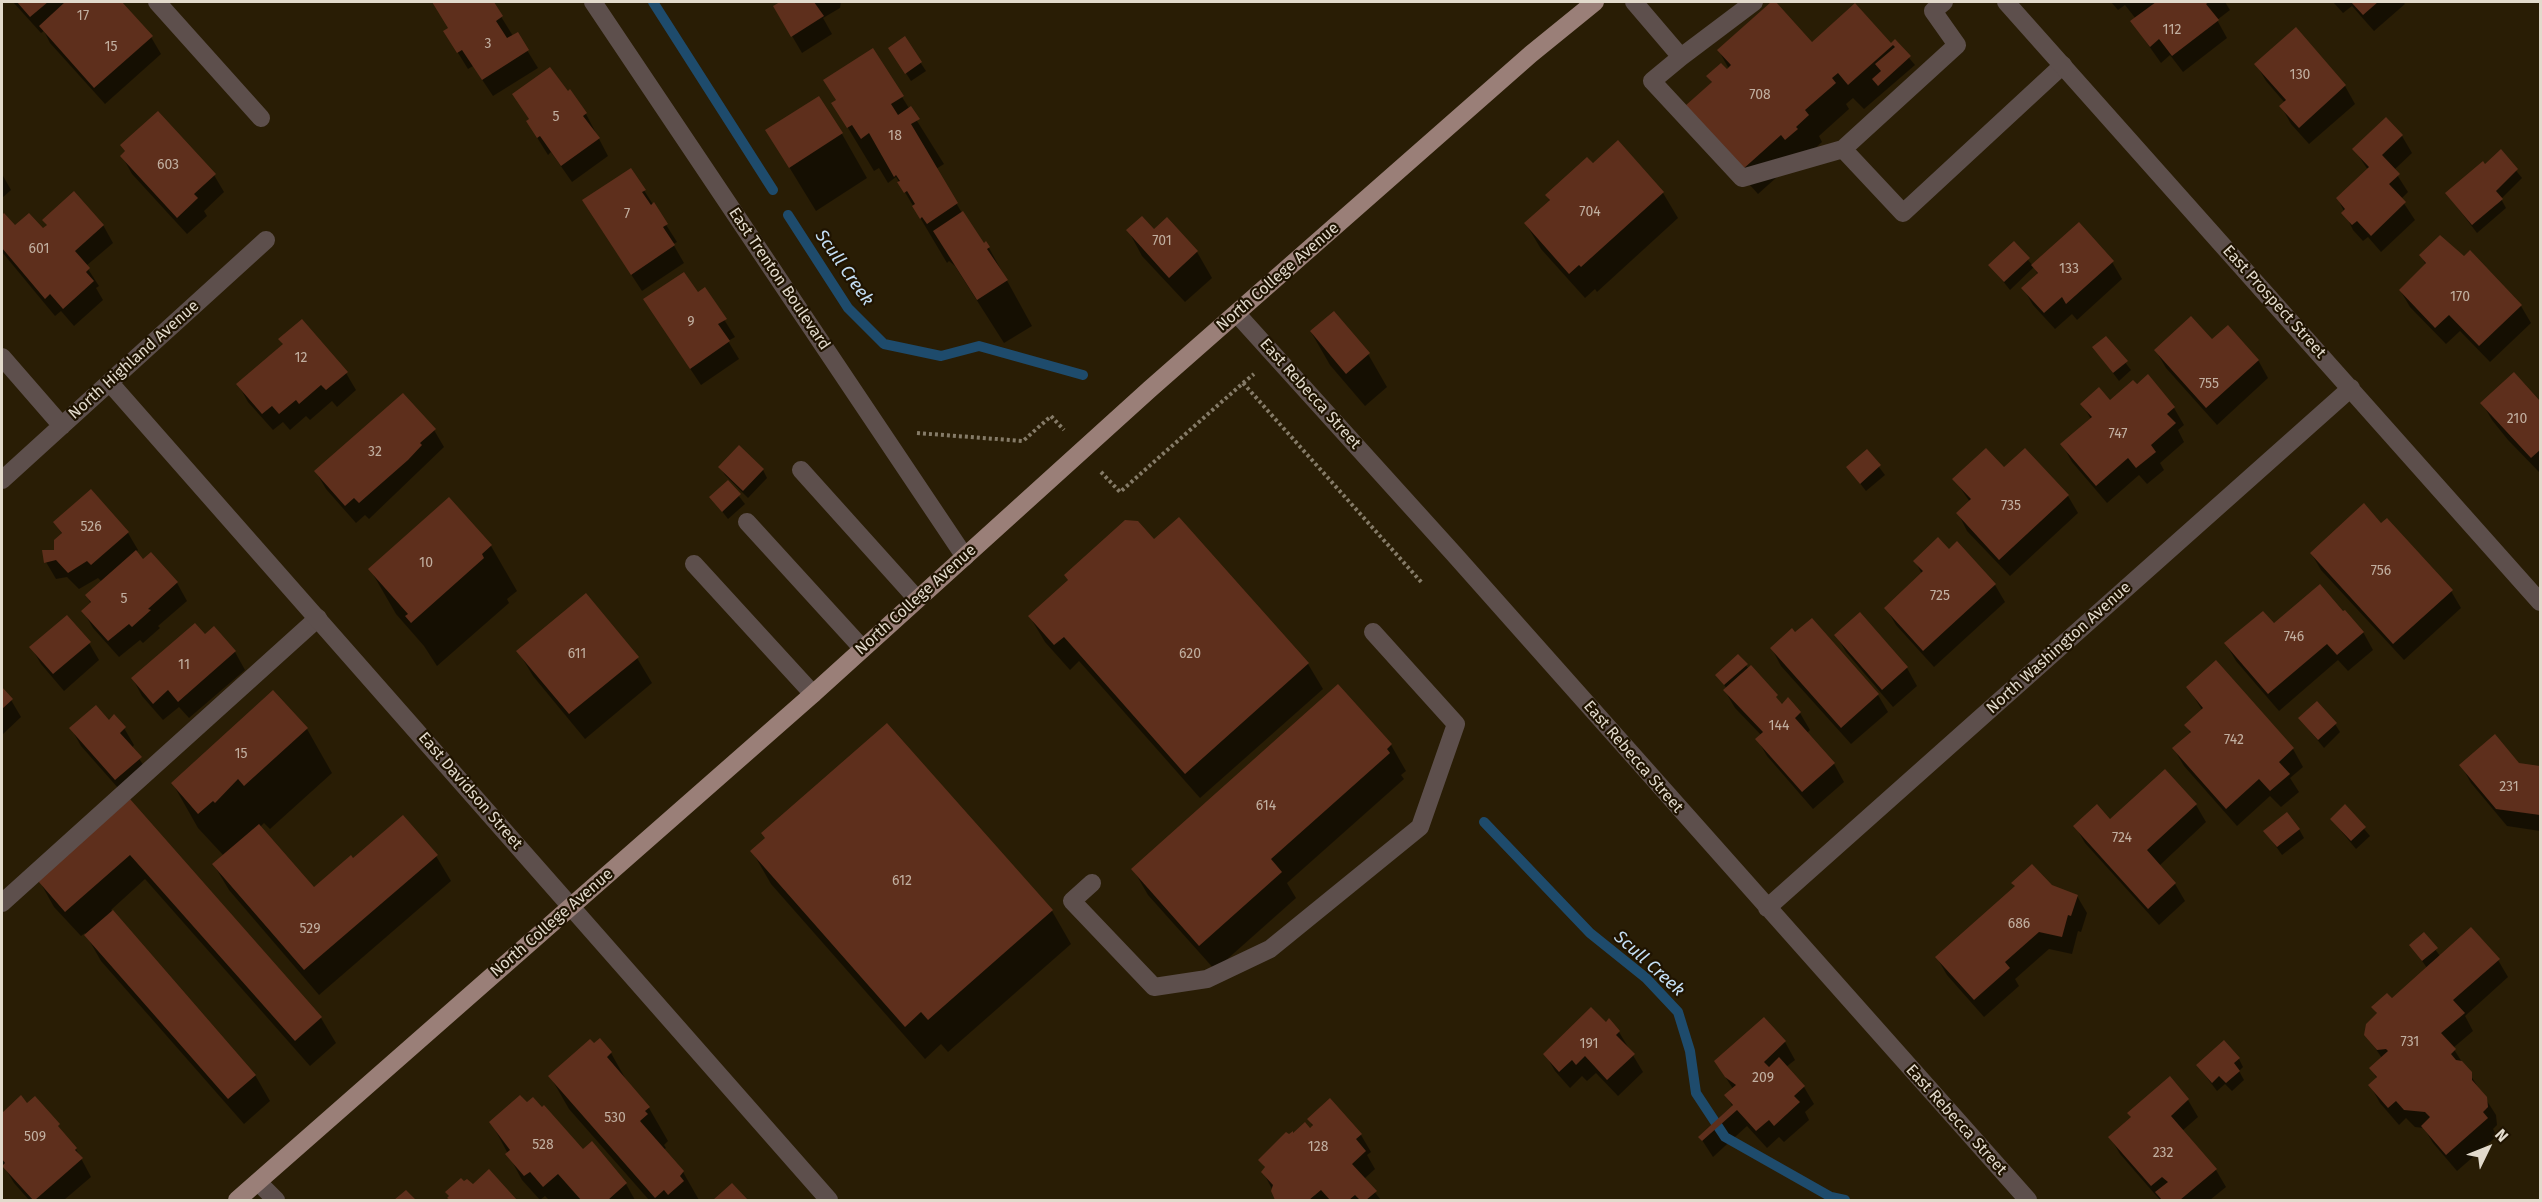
<!DOCTYPE html>
<style>
body{margin:0}
#map{position:relative;width:2542px;height:1202px;overflow:hidden;background:#291d05;font-family:"Fira Sans",sans-serif}
canvas{display:block}
.frame{position:absolute;inset:0;border:3px solid #e2dacc;pointer-events:none}
.north{position:absolute;left:2458px;top:1118px;width:60px;height:60px;-webkit-text-stroke:4px #1f1300;paint-order:stroke;rotate:47deg;font-size:16px;font-weight:700;line-height:24px;text-align:center;color:#e2dacc}
.north::after{content:'';display:block;margin:auto;width:21px;height:27px;background:#e2dacc;clip-path:polygon(50% 0,100% 100%,50% 72%,0 100%)}
</style>
<div id="map">
<canvas width="2542" height="1202"></canvas>
<div class="frame"></div>
<div class="north">N</div>
</div>
<script>
const ctx = document.querySelector('canvas').getContext('2d');
ctx.lineJoin = 'round';
function fill(path, color) {
  ctx.fillStyle = color;
  ctx.fill(path, 'evenodd');
}
function toPath(rows) {
  const path = new Path2D();
  for (const r of rows) {
    path.moveTo(r[0], r[1]);
    for (let i = 2; i < r.length; i += 2) path.lineTo(r[i], r[i + 1]);
  }
  return path;
}
function strokePath(path, color, width, dash) {
  ctx.strokeStyle = color;
  ctx.lineWidth = width;
  ctx.lineCap = dash ? 'butt' : 'round';
  ctx.setLineDash(dash || []);
  ctx.stroke(path);
}
function label(font, color, halo, rows, align = 'center') {
  ctx.font = font + ' "Fira Sans",sans-serif';
  ctx.lineWidth = 4.5;
  ctx.setLineDash([]);
  ctx.textBaseline = 'middle';
  ctx.strokeStyle = halo;
  ctx.fillStyle = color;
  for (const [text, x, y, turn = 0] of rows) {
    ctx.save();
    ctx.translate(x, y);
    ctx.rotate((+turn || 0) * Math.PI / 180);
    ctx.textAlign = isNaN(turn) ? turn : align;
    if (halo) ctx.strokeText(text, 0, 0);
    ctx.fillText(text, 0, 0);
    ctx.restore();
  }
}
fill(toPath([
 [13,2,120,2,151,37,161,54,105,104,50,43,44,31,41,33],
 [434,2,492,2,513,36,517,34,538,68,493,96,473,66,468,69,455,48,450,29],
 [782,2,841,2,840,8,823,18,832,34,802,53,775,7],
 [1774,2,1812,44,1891,45,1895,41,1915,65,1864,109,1853,98,1846,104,1849,109,1819,136,1822,142,1810,153,1796,160,1758,194,1702,132,1713,84,1708,77,1729,69,1719,51],
 [2111,2,2225,2,2230,10,2217,20,2227,38,2183,72,2170,55,2161,63,2132,22,2136,19,2125,5,2118,10],
 [2333,2,2403,2,2405,4,2374,31,2352,6,2343,13],
 [2295,30,2345,86,2355,104,2309,144,2291,124,2281,106,2285,103,2266,81,2256,64],
 [905,39,926,71,911,81,895,56],
 [514,95,586,114,608,156,572,182,551,152,548,155,538,139,528,122,530,120],
 [902,97,944,164,936,169,962,213,984,245,986,243,989,248,1032,326,1004,343,955,266,949,261,947,263,896,177,888,183,879,168,874,171,833,103],
 [767,131,842,134,867,178,816,211],
 [2402,136,2412,153,2394,170,2408,192,2401,199,2415,220,2381,252,2368,237,2363,241,2353,230,2338,199,2368,170,2354,149],
 [1618,143,1663,193,1678,218,1597,292,1595,289,1585,298,1541,249,1526,224,1550,202,1547,195,1593,165],
 [2501,152,2522,178,2501,199,2506,208,2477,233,2447,194],
 [122,156,214,175,224,192,204,211,207,216,187,234,132,174],
 [631,170,677,242,673,244,684,263,642,291,594,218],
 [2,174,11,190,2,198],
 [3,215,14,228,43,230,103,225,113,243,86,266,99,286,96,288,103,300,74,326,61,311,55,316,2,252,2,217],
 [1167,219,1197,252,1212,278,1185,302,1142,256,1128,230,1154,231],
 [2014,243,2033,266,2112,262,2122,279,2077,320,2072,314,2055,329,2033,305,2023,288,2038,275,2034,267,2010,290,1990,265],
 [2470,252,2521,306,2531,323,2490,362,2460,331,2446,344,2410,307,2400,290,2426,265,2421,256,2464,258],
 [705,289,735,337,728,341,739,359,701,385,655,316],
 [1311,332,1368,354,1387,387,1365,406,1330,365],
 [2106,338,2131,370,2119,381,2094,348],
 [2212,341,2258,360,2268,378,2217,425,2166,368,2156,351],
 [346,373,356,390,337,407,332,401,310,420,306,416,290,430,283,422,273,430,248,402,238,384],
 [2514,374,2540,403,2540,473,2508,440,2492,420,2482,403],
 [2147,377,2174,408,2184,425,2178,430,2184,442,2160,463,2164,470,2147,484,2139,475,2107,503,2072,462,2062,444,2091,419,2082,404,2110,402],
 [434,430,444,447,369,519,365,515,356,523,326,489,316,472],
 [2025,450,2068,496,2078,513,2010,576,1967,531,1958,513,1970,502,1954,479,2004,469],
 [1867,451,1885,475,1866,491,1848,468],
 [720,467,763,470,767,478,748,498,725,475],
 [728,482,745,504,728,519,711,497],
 [449,499,491,546,517,591,507,599,509,603,437,666,424,646,396,614,370,569],
 [1179,519,1308,664,1323,689,1200,798,1079,661,1070,670,1045,642,1030,617,1154,541],
 [55,523,128,533,138,550,136,552,143,561,151,554,177,583,187,601,158,626,160,628,143,643,140,640,119,657,93,628,83,611,91,604,87,596,102,582,98,578,79,589,67,577,56,579,46,562,56,551,62,534],
 [2381,525,2451,591,2461,608,2404,660,2321,570,2311,553],
 [1949,551,1995,585,2005,602,1934,667,1896,625,1886,608,1922,574,1915,561],
 [1860,614,1907,668,1917,686,1893,707,1846,652,1836,635],
 [2274,625,2363,632,2373,650,2348,671,2338,660,2279,711,2236,661,2226,644],
 [214,628,235,652,245,670,189,718,179,707,163,720,142,696,133,679,205,636],
 [89,643,99,660,64,691,41,664,31,647],
 [1772,649,1878,695,1888,712,1851,744,1781,666],
 [518,651,637,658,652,683,585,739,533,676],
 [1738,656,1749,669,1751,667,1782,705,1788,700,1800,713,1810,730,1806,734,1834,764,1844,782,1813,809,1767,756,1757,739,1761,735,1735,708,1725,691,1727,689,1717,675],
 [2216,663,2293,749,2303,767,2290,778,2299,792,2281,807,2270,796,2237,826,2184,766,2174,749,2191,734,2186,725,2202,710,2188,687],
 [1338,686,1391,745,1406,771,1401,775,1404,779,1287,883,1296,898,1215,970,1148,895,1133,869],
 [2,689,11,700,21,717,2,735],
 [2300,719,2335,724,2340,732,2324,748],
 [109,722,124,728,134,745,132,748,150,775,126,797,81,746,71,728],
 [307,729,332,773,270,829,264,823,260,827,314,889,353,860,436,856,451,881,319,995,229,890,214,865,224,856,198,828,173,784],
 [2461,765,2518,765,2540,767,2540,831,2507,826,2471,783],
 [2165,771,2196,805,2206,822,2159,866,2175,884,2185,901,2159,925,2085,843,2075,826,2110,821],
 [130,802,321,1018,336,1043,310,1066,145,879,111,910,255,1075,270,1101,244,1124,101,961,85,933,81,936,54,907,40,882],
 [2345,806,2370,836,2356,849,2332,820],
 [2299,829,2304,838,2282,855,2265,831],
 [752,851,1052,911,1071,944,948,1052,941,1044,925,1059,771,884],
 [2013,883,2051,886,2077,896,2087,913,2081,932,2078,931,2072,954,2049,949,2015,979,2019,986,1984,1017,1947,975,1937,958,2016,887],
 [2424,934,2440,956,2498,960,2508,977,2465,1016,2473,1031,2453,1048,2496,1115,2497,1125,2493,1129,2497,1136,2457,1171,2433,1143,2424,1128,2415,1127,2406,1118,2399,1125,2380,1103,2370,1085,2377,1079,2371,1068,2382,1058,2366,1035,2378,1015,2373,1007,2392,1000,2427,968,2411,945],
 [1764,1019,1785,1042,1795,1060,1786,1067,1804,1087,1814,1104,1805,1112,1809,1120,1784,1142,1779,1137,1767,1148,1747,1126,1713,1157,1700,1137,1733,1107,1726,1096,1733,1089,1716,1062],
 [1605,1024,1619,1032,1643,1072,1618,1096,1596,1073,1587,1081,1582,1076,1570,1088,1555,1071,1545,1054],
 [600,1040,611,1053,630,1087,649,1108,668,1141,664,1145,666,1148,663,1150,683,1172,699,1200,649,1200,569,1109,550,1076],
 [2239,1059,2243,1067,2239,1071,2244,1080,2232,1091,2225,1084,2217,1091,2198,1066],
 [21,1097,27,1105,35,1098,76,1149,91,1177,64,1200,29,1200,14,1183,2,1163,2,1115],
 [2188,1100,2198,1117,2182,1131,2216,1170,2226,1187,2210,1200,2160,1200,2120,1154,2110,1137,2132,1118,2129,1114],
 [1309,1119,1361,1135,1371,1152,1367,1155,1375,1169,1364,1179,1381,1200,1278,1200,1263,1172,1266,1169,1260,1160,1289,1137,1310,1130,1313,1127],
 [491,1122,583,1151,591,1144,626,1184,635,1200,549,1200,545,1196,540,1200,522,1180],
 [489,1172,514,1200,450,1200,449,1198,473,1187]
]), '#0007');
strokePath(toPath([
 [653,2,773,190],
 [788,215,848,308,884,344,941,356,979,346,1083,375],
 [1484,822,1590,933,1646,978,1678,1012,1690,1051,1696,1093,1725,1137,1831,1197,1845,1200]
]), '#1e4b6c', 10);
fill(toPath([
 [17,2,48,2,30,17],
 [65,2,122,2,153,36,94,88,39,26],
 [432,2,494,2,503,16,496,21,507,38,518,32,529,50,482,80,462,50,457,53,443,31,448,28],
 [780,2,814,2,824,16,791,37,773,6],
 [1771,2,1776,2,1812,42,1855,3,1891,43,1895,39,1911,56,1878,86,1872,79,1881,71,1875,64,1895,47,1893,45,1848,85,1838,73,1832,78,1836,83,1805,110,1809,115,1796,127,1798,129,1785,140,1781,135,1742,170,1685,106,1712,82,1706,76,1721,63,1727,69,1731,65,1717,50],
 [2156,2,2209,2,2206,4,2219,20,2172,56,2159,39,2150,47,2130,21],
 [2351,2,2378,2,2363,15],
 [2296,27,2346,85,2299,128,2279,106,2286,100,2254,64],
 [905,36,922,62,905,74,888,48],
 [873,48,904,96,891,104,898,115,911,106,920,119,911,124,958,203,927,224,922,217,920,219,912,206,915,204,907,191,904,193,897,182,900,181,896,175,894,177,869,133,861,139,852,125,847,128,831,103,836,100,823,80],
 [550,67,568,91,570,89,587,113,583,116,600,138,561,166,540,136,537,138,526,121,529,119,512,94],
 [819,96,843,133,789,168,765,130],
 [158,111,216,174,194,194,198,198,177,218,120,156,125,151,120,145],
 [2386,117,2403,135,2382,155,2400,174,2389,184,2406,202,2371,236,2357,221,2352,225,2341,213,2345,209,2336,198,2369,167,2352,149],
 [1618,140,1664,192,1581,267,1579,265,1569,274,1524,223,1550,200,1545,195,1587,157,1593,163],
 [2501,149,2518,169,2496,191,2503,199,2472,225,2445,193,2483,161,2485,164],
 [631,168,646,190,642,192,651,205,654,202,668,224,663,227,675,245,631,275,582,200],
 [74,191,104,225,75,251,90,268,86,272,94,281,63,309,50,294,45,299,2,248,2,215,4,213,15,225,29,213,43,228,47,225,42,220],
 [963,211,984,243,986,241,990,247,987,249,1008,280,977,300,933,231],
 [1142,216,1154,229,1167,217,1198,251,1169,278,1126,230],
 [2079,222,2114,261,2066,304,2062,297,2044,313,2021,288,2038,273,2031,265],
 [2440,235,2464,256,2470,250,2522,305,2479,346,2449,315,2435,328,2399,290,2426,263,2419,255],
 [2014,241,2030,258,2004,282,1988,265],
 [684,272,698,292,705,287,727,319,718,324,730,341,690,369,643,299],
 [1334,311,1370,353,1346,374,1310,331],
 [2191,316,2212,339,2228,325,2259,360,2206,408,2154,350],
 [302,319,348,372,326,390,321,385,299,404,296,400,279,414,272,406,262,414,236,384,283,344,278,339],
 [2106,336,2128,361,2113,373,2092,347],
 [2514,372,2540,401,2540,450,2531,458,2480,403],
 [2148,374,2175,407,2167,414,2176,423,2151,445,2156,452,2136,468,2128,458,2096,486,2060,444,2092,417,2080,404,2099,387,2110,400,2133,380,2137,384],
 [403,393,436,429,420,443,422,445,408,460,359,503,354,498,345,506,314,471],
 [739,445,764,469,743,491,718,467],
 [1986,448,2004,467,2025,448,2069,495,1999,560,1956,513,1971,499,1952,479],
 [1867,449,1881,465,1860,484,1846,467],
 [728,480,741,494,722,512,709,497],
 [91,489,129,532,91,565,87,561,68,573,56,560,44,563,42,550,54,550,54,540,62,533,53,522],
 [449,497,492,545,482,554,484,558,411,623,405,616,408,614,368,569],
 [2364,503,2381,523,2387,518,2453,590,2393,644,2310,553],
 [1179,517,1309,663,1185,774,1064,637,1054,645,1028,616,1068,580,1064,575,1125,520,1138,521,1154,539],
 [1938,537,1949,549,1957,541,1996,584,1923,651,1884,608,1923,571,1913,561],
 [136,550,143,559,151,552,178,582,148,609,151,610,132,627,129,624,108,641,81,611,91,602,85,595],
 [2320,584,2343,611,2345,610,2364,632,2337,655,2327,644,2268,694,2224,643,2263,611,2274,623],
 [586,593,639,657,569,714,516,651],
 [1860,612,1908,667,1882,690,1834,635],
 [67,615,91,642,53,674,29,647],
 [1812,618,1879,694,1841,728,1770,648,1792,628,1795,632],
 [195,623,205,634,214,626,236,651,178,702,168,690,153,704,131,678],
 [1738,654,1748,664,1724,685,1715,675],
 [2216,660,2294,748,2279,762,2290,774,2270,791,2259,779,2226,809,2172,748,2191,732,2184,725,2203,708,2186,687],
 [1751,665,1778,695,1776,697,1782,704,1788,697,1801,712,1795,718,1835,763,1802,792,1755,739,1763,732,1723,690],
 [1338,684,1392,744,1387,749,1390,753,1271,859,1282,872,1199,946,1131,869],
 [2,687,13,699,2,709],
 [273,690,308,728,244,786,238,779,215,803,213,801,198,814,171,783],
 [2317,701,2337,723,2318,740,2298,718],
 [96,705,109,720,114,714,126,727,120,733,142,757,115,780,69,728],
 [887,723,1053,910,928,1020,921,1012,905,1027,750,851,765,838,761,833],
 [2495,734,2519,763,2540,766,2540,815,2496,809,2459,765],
 [2165,769,2197,804,2147,850,2176,883,2148,909,2073,826,2097,804,2110,819],
 [130,799,322,1017,295,1041,130,855,65,912,38,881],
 [2345,804,2366,827,2351,841,2330,819],
 [2287,812,2300,829,2277,847,2263,831],
 [403,815,438,855,304,970,212,864,259,824,314,887,351,855,353,858],
 [2032,864,2052,885,2078,895,2071,916,2068,915,2062,937,2039,932,2005,962,2010,968,1974,1000,1935,957,2015,886,2011,883],
 [113,910,256,1075,228,1099,84,935],
 [2471,927,2500,959,2453,1000,2465,1013,2441,1033,2456,1049,2451,1054,2456,1060,2462,1061,2472,1072,2472,1080,2487,1097,2488,1107,2483,1112,2488,1118,2446,1155,2421,1126,2430,1117,2425,1112,2404,1110,2396,1101,2388,1108,2368,1085,2377,1077,2369,1068,2388,1051,2386,1049,2377,1050,2364,1035,2366,1024,2377,1013,2371,1007,2387,993,2392,998],
 [2424,932,2438,948,2422,961,2409,945],
 [1591,1007,1606,1022,1609,1018,1620,1031,1616,1035,1635,1054,1607,1080,1585,1056,1576,1065,1572,1060,1559,1072,1543,1054],
 [1764,1017,1786,1041,1764,1062,1769,1067,1779,1057,1805,1086,1794,1096,1800,1102,1774,1126,1769,1120,1756,1131,1737,1110,1702,1141,1698,1137,1733,1105,1724,1095,1736,1085,1725,1077,1714,1061],
 [600,1038,612,1052,607,1057,650,1107,645,1111,648,1114,640,1121,684,1171,680,1176,684,1181,668,1195,664,1190,655,1198,548,1076,590,1039,594,1043],
 [2224,1040,2240,1058,2234,1063,2240,1071,2226,1083,2219,1076,2212,1083,2196,1065],
 [2170,1076,2189,1099,2171,1116,2217,1169,2180,1200,2162,1200,2155,1192,2168,1182,2162,1177,2151,1186,2108,1137,2131,1117,2127,1113],
 [21,1095,27,1103,35,1096,60,1124,58,1126,77,1148,75,1150,83,1158,35,1200,33,1200,2,1166,5,1163,2,1159,2,1113],
 [520,1095,527,1102,533,1097,542,1107,544,1105,583,1149,592,1141,627,1183,608,1200,581,1200,558,1174,543,1187,530,1172,524,1176,505,1154,510,1150,489,1122],
 [1330,1098,1362,1134,1356,1139,1366,1151,1352,1164,1377,1191,1366,1200,1360,1200,1355,1195,1349,1200,1330,1200,1321,1190,1309,1200,1275,1200,1271,1191,1273,1185,1261,1172,1265,1167,1258,1160,1286,1132,1289,1134,1293,1131,1293,1133,1305,1122,1310,1128,1313,1125,1307,1119],
 [489,1169,517,1200,450,1200,447,1198,449,1196,445,1192,461,1178,464,1181,467,1179,473,1184],
 [732,1183,748,1200,713,1200],
 [406,1190,416,1200,394,1200]
]), '#5e2f1c');
strokePath(toPath([
 [1243,383,1254,374],
 [917,433,1023,441,1051,416,1064,430],
 [1101,472,1120,492,1243,383,1423,584]
]), '#857b68', 4, [3, 3]);
strokePath(toPath([
 [1634,2,1681,57,1754,2],
 [1944,2,1933,11,1957,45,1843,149,1903,213,2063,65],
 [1681,57,1652,81,1742,178,1843,149],
 [801,470,917,599],
 [747,522,862,648],
 [694,564,813,694],
 [1092,883,1072,901,1154,987,1207,979,1270,949,1420,827,1456,724,1373,632],
 [2,903,318,618],
 [258,1182,276,1200]
]), '#5d4f4c', 18);
strokePath(toPath([
 [157,2,261,118],
 [593,2,965,557],
 [2006,2,2540,602],
 [1237,314,1454,554,2028,1200],
 [2,357,62,426],
 [110,383,829,1200],
 [2,480,266,240],
 [1767,908,2351,388]
]), '#5d4f4c', 18);
strokePath(toPath([
 [237,1200,813,694,1150,389,1531,54,1595,2]
]), '#9a7f78', 18);
label('14px', '#c1afa0', null, [
 ["17",83,16],
 ["112",2172,30],
 ["3",488,44],
 ["15",111,47],
 ["130",2300,75],
 ["708",1760,95],
 ["5",556,117],
 ["18",895,136],
 ["603",168,165],
 ["704",1590,212],
 ["7",627,214],
 ["701",1162,241],
 ["601",39,249],
 ["133",2069,269],
 ["170",2460,297],
 ["9",691,322],
 ["12",301,358],
 ["755",2209,384],
 ["210",2517,419],
 ["747",2118,434],
 ["32",375,452],
 ["735",2011,506],
 ["526",91,527],
 ["10",426,563],
 ["756",2381,571],
 ["725",1940,596],
 ["5",124,599],
 ["746",2294,637],
 ["611",577,654],
 ["620",1190,654],
 ["11",184,665],
 ["144",1779,726],
 ["742",2234,740],
 ["15",241,754],
 ["231",2509,787],
 ["614",1266,806],
 ["724",2122,838],
 ["612",902,881],
 ["686",2019,924],
 ["529",310,929],
 ["731",2410,1042],
 ["191",1589,1044],
 ["209",1763,1078],
 ["530",615,1118],
 ["509",35,1137],
 ["528",543,1145],
 ["128",1318,1147],
 ["232",2163,1153]
]);
label('16px', '#e2dacc', '#1f1300', [
 ["North College Avenue",1278,277,-41],
 ["East Trenton Boulevard",779,279,56],
 ["East Prospect Street",2274,302,48],
 ["North Highland Avenue",134,360,-42],
 ["East Rebecca Street",1310,394,48],
 ["North College Avenue",916,600,-42],
 ["North Washington Avenue",2059,648,-42],
 ["East Rebecca Street",1633,757,49],
 ["East Davidson Street",470,791,49],
 ["North College Avenue",552,923,-41],
 ["East Rebecca Street",1956,1120,48]
]);
label('italic 18px', '#c4def4', '#1f1300', [
 ["Scull Creek",844,268,55],
 ["Scull Creek",1649,964,42]
]);
</script>
